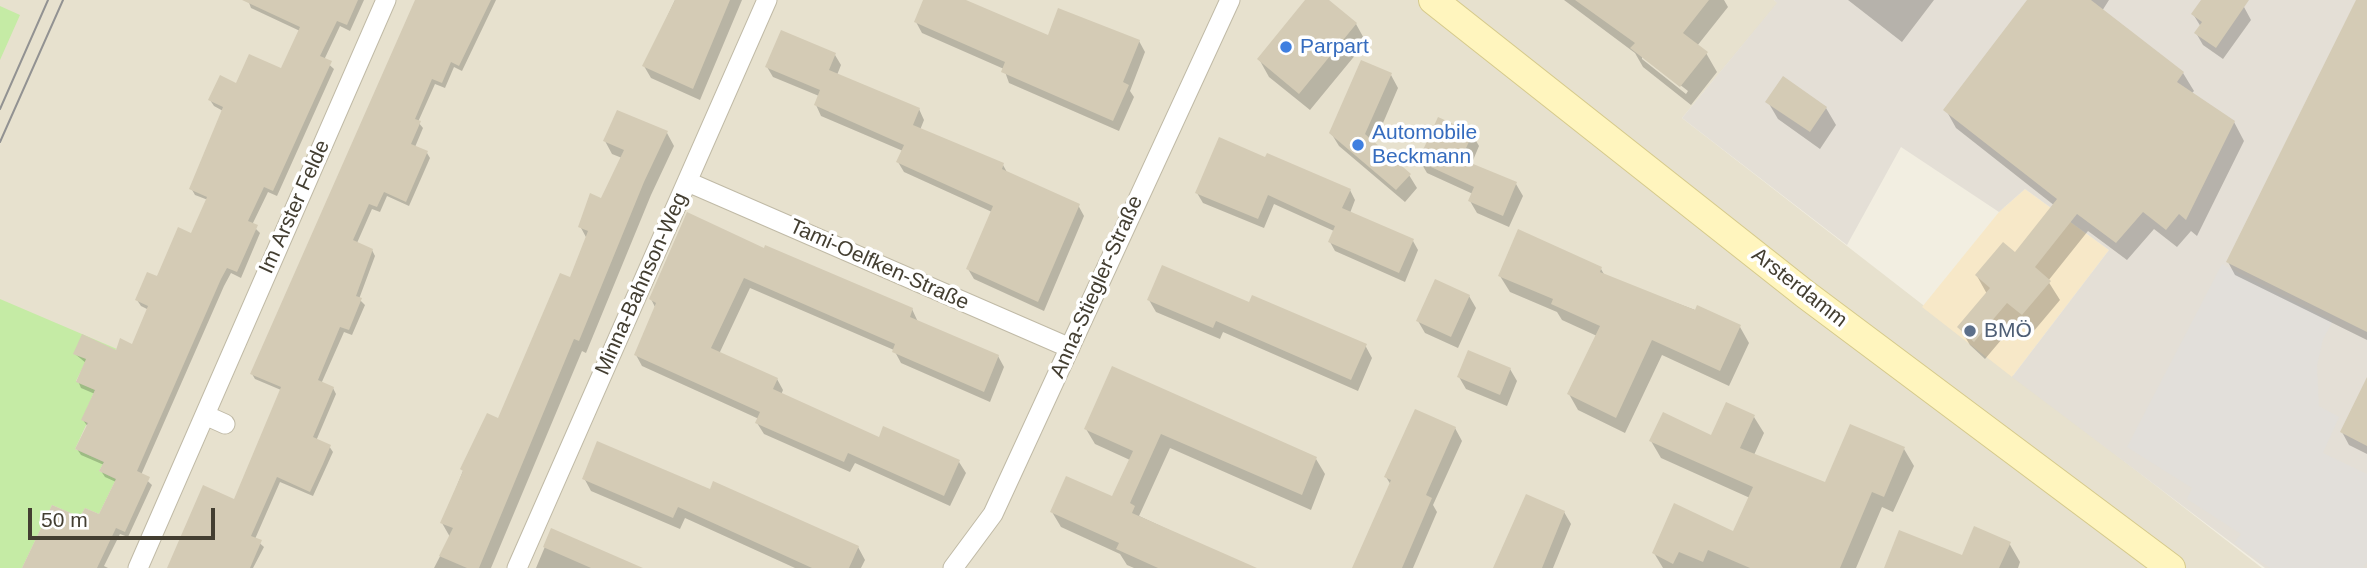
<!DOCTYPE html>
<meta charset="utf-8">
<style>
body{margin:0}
#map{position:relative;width:2367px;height:568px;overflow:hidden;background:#f2eee1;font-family:Helvetica,sans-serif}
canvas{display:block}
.scale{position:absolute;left:28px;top:508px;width:187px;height:32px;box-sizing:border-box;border:4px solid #433e31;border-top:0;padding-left:9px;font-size:21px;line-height:24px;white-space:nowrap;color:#433e31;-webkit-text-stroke:5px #fff;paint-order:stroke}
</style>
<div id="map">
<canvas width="2367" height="568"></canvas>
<div class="scale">50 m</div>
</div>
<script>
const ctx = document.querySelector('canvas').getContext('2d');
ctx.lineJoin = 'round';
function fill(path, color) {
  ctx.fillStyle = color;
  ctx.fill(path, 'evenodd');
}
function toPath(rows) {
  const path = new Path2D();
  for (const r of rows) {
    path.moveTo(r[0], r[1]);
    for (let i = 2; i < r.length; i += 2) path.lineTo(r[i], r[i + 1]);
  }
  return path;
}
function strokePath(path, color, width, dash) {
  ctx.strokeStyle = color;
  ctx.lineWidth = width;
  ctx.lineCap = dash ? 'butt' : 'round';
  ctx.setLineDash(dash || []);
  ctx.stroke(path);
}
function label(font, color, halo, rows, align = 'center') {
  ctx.font = font + ' Helvetica,sans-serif';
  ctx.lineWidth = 7;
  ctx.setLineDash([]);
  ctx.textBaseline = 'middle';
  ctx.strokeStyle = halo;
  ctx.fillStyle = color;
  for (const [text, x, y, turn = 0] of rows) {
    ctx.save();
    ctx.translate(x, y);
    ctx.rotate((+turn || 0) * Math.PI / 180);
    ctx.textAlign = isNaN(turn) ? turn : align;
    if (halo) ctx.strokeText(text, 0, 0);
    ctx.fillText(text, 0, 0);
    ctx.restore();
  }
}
fill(toPath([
 [0,0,1774,0,1778,3,1682,118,2262,568,0,568]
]), '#e7e1ce');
fill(toPath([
 [2025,189,2109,250,2012,377,1922,307,1999,212]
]), '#f7e8c8');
fill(toPath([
 [1774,0,2367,0,2367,568,2265,568,2012,377,2109,250,2025,189,1999,212,1901,147,1847,245,1682,118,1777,3]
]), '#e4dfd6');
fill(toPath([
 [0,6,20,15,0,60],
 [0,299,117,349,84,365,76,381,95,390,82,420,87,423,75,449,104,462,99,471,116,479,99,514,85,508,80,517,52,505,22,568,0,568]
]), '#c5eba5');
fill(toPath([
 [2222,264,2333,321,2323,339,2317,366,2319,406,2339,417,2323,453,2367,474,2367,562,2363,568,2270,568,2234,543,2241,534,2187,499,2192,488,2127,447]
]), '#e2dfda');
fill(toPath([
 [248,0,364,0,350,31,340,26,324,60,334,69,277,196,268,192,252,225,260,233,241,278,231,273,224,286,141,475,152,485,128,537,120,534,104,566,108,568,25,568,81,520,100,517,116,482,105,477,101,471,104,465,81,455,77,449,88,427,83,420,95,394,81,388,78,381,86,363,75,354,117,352,133,346,149,310,141,306,137,300,192,235,208,200,195,195,191,188,223,111,214,106,210,100,237,85,282,71,300,31,251,8],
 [416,0,496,0,462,71,454,67,445,88,435,84,418,122,423,128,415,147,427,153,430,158,409,206,387,196,380,212,372,209,357,243,372,250,375,256,359,299,365,305,352,335,344,332,321,384,333,388,336,394,316,441,329,446,333,452,313,496,280,482,255,539,264,547,253,568,169,568,235,501,281,390,255,379,252,374],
 [675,0,742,0,700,100,651,78,644,66],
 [925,0,961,0,1049,37,1139,41,1145,52,1130,91,1134,97,1119,131,1009,83,1004,69,922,33,916,22],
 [1308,0,1326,0,1356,24,1366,42,1310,110,1269,77,1259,59],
 [1564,0,1724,0,1728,7,1697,46,1706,53,1717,72,1691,105,1643,67,1635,53],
 [1642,55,1688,91,1686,94,1642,59],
 [1848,0,1934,0,1902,42],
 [2029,0,2109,0,2102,11,2183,73,2194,91,2191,94,2234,122,2244,141,2197,236,2191,231,2177,247,2154,229,2127,260,2088,231,2048,281,2060,300,2033,332,2018,320,1985,359,1970,345,1959,327,1987,294,1977,276,2015,255,2055,206,1956,128,1946,110],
 [2203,0,2233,0,2244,7,2251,20,2223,59,2203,45,2196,33,2201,27,2193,14],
 [2357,0,2367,0,2367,340,2235,275,2228,262],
 [835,55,841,65,837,75,919,109,924,120,920,130,1003,165,1008,174,1078,205,1084,216,1044,311,974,279,968,269,992,212,904,172,898,162,903,151,821,116,816,105,819,96,773,77,767,67],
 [1391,75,1398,88,1374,144,1409,175,1417,188,1405,202,1339,146,1331,133],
 [1768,102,1826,108,1836,125,1820,149,1778,119],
 [667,133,674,146,651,195,586,353,582,351,491,568,434,568,450,537,442,523,475,441,499,420,571,279,587,239,580,226,602,200,622,158,612,154,605,141],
 [1472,134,1479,146,1471,165,1516,184,1523,196,1509,227,1477,213,1470,201,1473,194,1427,173,1420,161],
 [1350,190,1355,200,1350,213,1413,241,1418,250,1405,282,1335,251,1330,242,1334,231,1274,204,1264,228,1203,203,1197,193],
 [765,250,912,309,918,322,998,356,1004,367,990,402,901,363,894,350,750,288,719,354,777,379,783,390,781,395,880,439,959,462,966,473,950,506,855,463,850,472,764,434,757,423,759,419,642,366,636,355,656,309,651,299],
 [1601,269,1605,276,1740,327,1749,343,1729,386,1662,355,1625,433,1578,410,1569,394,1597,336,1562,320,1557,312,1510,292,1500,276],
 [1469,296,1476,308,1458,348,1425,333,1418,321],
 [1149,300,1250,304,1365,345,1372,358,1358,391,1223,332,1220,339,1156,312],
 [1112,368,1316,459,1325,474,1311,510,1170,448,1139,516,1251,568,1134,568,1127,565,1120,554,1061,527,1052,512,1113,498,1130,460,1095,444,1086,429],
 [1510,369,1517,381,1507,406,1466,389,1459,377],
 [2367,386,2367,454,2349,445,2342,432],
 [1754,417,1764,433,1754,455,1826,484,1904,449,1914,466,1893,512,1882,507,1856,568,1663,568,1654,553,1734,533,1750,498,1661,458,1651,441,1712,438],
 [1455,428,1462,441,1433,505,1437,512,1413,568,1354,568,1391,485,1386,477],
 [584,478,710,491,858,547,865,560,861,568,795,568,685,518,680,529,591,491],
 [1564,512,1571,524,1553,568,1495,568],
 [552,530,639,568,536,568],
 [2009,543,2020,562,2018,568,1885,568,1963,557]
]), '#0003');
fill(toPath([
 [242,0,358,0,347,25,337,21,320,56,332,61,273,191,264,187,248,221,258,225,237,272,227,268,221,279,137,471,150,477,125,532,116,528,97,568,22,568,52,505,80,517,85,508,99,514,116,479,99,471,104,462,75,449,88,423,81,420,95,390,76,382,86,359,73,354,82,334,116,350,120,338,132,344,148,306,135,300,147,272,157,276,178,227,191,233,207,197,189,189,223,107,208,100,220,75,236,83,249,54,281,68,300,27],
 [415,0,491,0,459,66,451,62,442,83,432,79,415,119,421,121,411,144,428,151,406,202,384,192,377,207,369,204,353,240,373,249,356,296,362,298,349,330,340,327,318,380,334,387,313,437,331,445,323,464,310,492,277,477,251,536,262,540,250,568,167,568,203,485,234,499,281,387,250,374],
 [675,0,730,0,693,89,642,66],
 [923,0,966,0,1048,35,1058,8,1140,40,1123,82,1129,85,1113,121,1001,72,1005,62,914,22],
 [1305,0,1329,0,1357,23,1299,94,1257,59],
 [1575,0,1709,0,1683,33,1708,52,1680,87,1630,48,1635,43],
 [2027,0,2091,0,2184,72,2177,82,2235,121,2186,220,2179,214,2166,230,2143,212,2116,243,2077,214,2035,267,2051,281,2022,315,2007,303,1974,342,1957,327,1990,288,1975,275,2003,242,2015,252,2057,199,1943,110],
 [2201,0,2249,0,2216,48,2194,33,2202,22,2191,14],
 [2356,0,2367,0,2367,332,2226,262],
 [781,30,836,53,829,70,920,108,913,125,1004,163,1002,169,1080,204,1038,302,966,269,993,206,896,162,904,145,814,105,820,90,765,67],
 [1361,60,1392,73,1365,134,1411,174,1396,190,1329,133],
 [1783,76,1827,107,1810,132,1765,102],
 [617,110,668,131,644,182,579,341,574,339,479,568,467,568,439,556,453,528,440,523,463,471,460,469,487,413,498,418,560,273,570,277,588,231,578,227,590,193,601,198,624,150,603,141],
 [1438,117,1473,133,1461,159,1517,182,1503,216,1468,201,1474,187,1418,161],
 [1219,137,1265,157,1267,153,1351,189,1342,208,1414,239,1399,273,1328,242,1335,226,1268,195,1258,219,1195,193],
 [687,212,764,248,765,245,913,308,910,317,999,355,984,392,892,352,895,344,744,278,711,348,778,378,773,389,879,437,883,426,960,460,944,496,848,453,844,462,755,423,760,412,634,355,656,303,649,299],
 [1518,229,1602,267,1600,272,1695,310,1697,305,1741,325,1720,371,1652,340,1616,418,1567,394,1600,326,1551,304,1553,299,1498,276],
 [1162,265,1249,302,1252,295,1367,344,1351,380,1216,321,1213,328,1147,300],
 [1435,279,1470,295,1451,337,1416,321],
 [1468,350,1511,368,1500,395,1457,377],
 [1112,366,1317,457,1302,495,1161,434,1130,503,1135,506,1132,513,1257,568,1158,568,1116,549,1119,543,1050,512,1066,476,1112,496,1133,451,1084,429],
 [2367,377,2367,446,2340,432],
 [1726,402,1755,415,1740,448,1825,482,1850,424,1905,447,1884,497,1872,492,1840,568,1750,568,1708,550,1703,562,1679,552,1673,564,1652,553,1674,503,1733,531,1753,487,1649,441,1663,412,1711,435],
 [1415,409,1456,427,1426,495,1432,498,1402,568,1352,568,1391,480,1384,477],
 [597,441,710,489,713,481,859,546,849,568,812,568,678,507,673,518,582,479],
 [1526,494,1565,511,1542,568,1493,568],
 [1974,526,2011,542,1999,568,1884,568,1899,530,1962,555],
 [551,528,643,568,591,568,543,547]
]), '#d4cbb5');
const street = toPath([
 [688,182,1070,348],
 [205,415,225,424],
 [138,568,386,0],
 [517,568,767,0],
 [953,568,993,514,1230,0]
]);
const secondary = toPath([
 [1433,0,1805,294,2171,568]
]);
strokePath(street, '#c0baa6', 21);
strokePath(secondary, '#d6ca8b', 30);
strokePath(street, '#fff', 19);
strokePath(secondary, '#fff5be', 28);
strokePath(toPath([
 [0,109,48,0],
 [0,142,63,0]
]), '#929292', 2);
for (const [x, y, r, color] of [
 [1286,47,7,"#3f7fe0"],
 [1358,145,7,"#3f7fe0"],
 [1970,331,7,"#5c6f8a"]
]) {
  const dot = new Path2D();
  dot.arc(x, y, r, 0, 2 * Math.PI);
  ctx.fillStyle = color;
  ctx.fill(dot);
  strokePath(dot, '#fff', 2.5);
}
label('21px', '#366cbe', '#fff', [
 ["Parpart",1300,47],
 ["Automobile",1372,133],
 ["Beckmann",1372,157]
], 'left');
label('21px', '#433e31', '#fff', [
 ["Im Arster Felde",295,207,-66],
 ["Tami-Oelfken-Straße",879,265,24],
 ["Minna-Bahnson-Weg",642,284,-66],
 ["Anna-Stiegler-Straße",1097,287,-66],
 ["Arsterdamm",1799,288,38]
]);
label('21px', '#4e5e75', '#fff', [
 ["BMÖ",1984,331]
], 'left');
</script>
